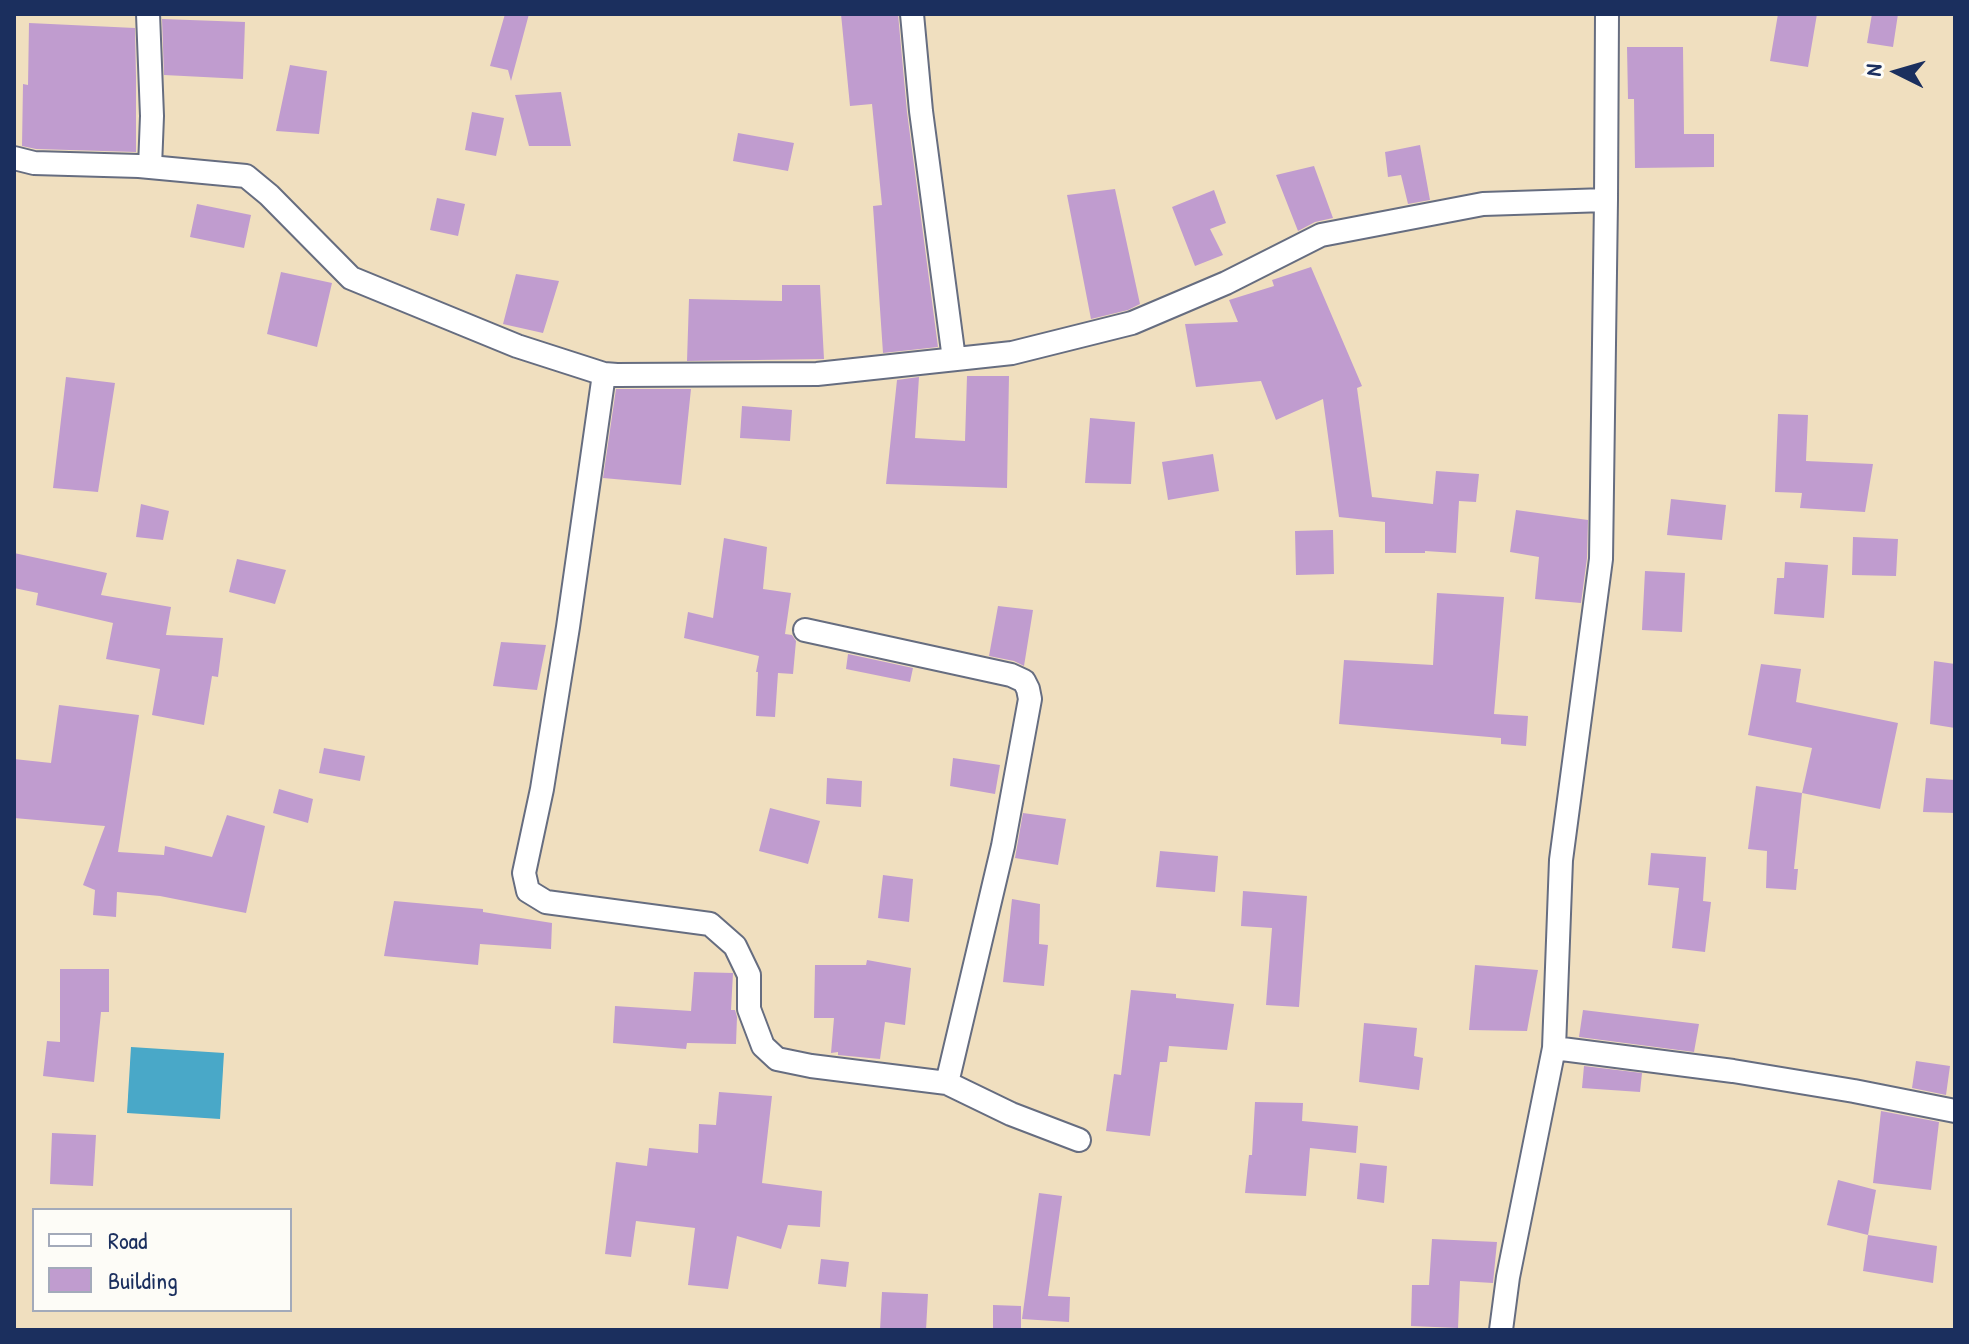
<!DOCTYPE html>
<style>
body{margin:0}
#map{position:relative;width:1969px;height:1344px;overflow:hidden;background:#f0dfbf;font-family:"Patrick Hand",sans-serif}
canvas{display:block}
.frame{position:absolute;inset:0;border:16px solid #1b2f5e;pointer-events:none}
.legend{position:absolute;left:32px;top:1208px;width:260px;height:104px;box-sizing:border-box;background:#fdfcf7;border:2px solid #a3aaba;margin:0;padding:10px 14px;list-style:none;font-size:24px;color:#1b2f5e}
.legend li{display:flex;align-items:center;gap:16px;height:40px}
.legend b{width:40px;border:2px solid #a3aaba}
.north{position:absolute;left:1857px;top:32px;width:80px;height:80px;-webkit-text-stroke:6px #fdfcf7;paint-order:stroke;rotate:275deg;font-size:22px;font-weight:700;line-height:32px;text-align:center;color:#1b2f5e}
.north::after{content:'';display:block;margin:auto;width:28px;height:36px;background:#1b2f5e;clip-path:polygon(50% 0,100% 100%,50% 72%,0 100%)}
</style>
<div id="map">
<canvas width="1969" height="1344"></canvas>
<div class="frame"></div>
<ul class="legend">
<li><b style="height:10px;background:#fff"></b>Road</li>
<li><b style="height:22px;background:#c09ccf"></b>Building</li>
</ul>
<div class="north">N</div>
</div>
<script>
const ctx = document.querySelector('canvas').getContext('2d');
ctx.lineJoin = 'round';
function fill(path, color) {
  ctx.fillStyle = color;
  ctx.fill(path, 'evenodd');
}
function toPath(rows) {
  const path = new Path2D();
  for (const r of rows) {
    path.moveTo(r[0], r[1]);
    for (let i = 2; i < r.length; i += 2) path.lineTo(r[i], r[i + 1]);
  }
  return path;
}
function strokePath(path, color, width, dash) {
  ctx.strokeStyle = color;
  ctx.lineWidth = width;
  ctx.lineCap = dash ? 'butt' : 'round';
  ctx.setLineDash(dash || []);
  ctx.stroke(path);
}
fill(toPath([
 [131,1047,224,1053,220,1119,127,1113]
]), '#49a8c8');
fill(toPath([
 [505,14,529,14,511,81,508,70,490,66],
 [841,14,898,14,907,112,938,347,883,353,873,206,882,205,872,104,850,106],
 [1778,14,1817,14,1808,67,1770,61],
 [1872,14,1898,14,1893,47,1867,43],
 [162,19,245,22,243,79,164,75],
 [29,23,135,28,136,77,136,152,36,149,22,146,23,84,28,85],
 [1627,47,1683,47,1684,134,1714,134,1714,167,1635,168,1634,99,1628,99],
 [290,65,327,71,319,134,276,131],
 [561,92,571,146,529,146,515,95],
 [472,112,504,118,496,156,465,150],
 [738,133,794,143,788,171,733,161],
 [1420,145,1430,200,1408,204,1401,175,1388,177,1385,152],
 [1314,166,1333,218,1315,222,1298,231,1276,175],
 [1115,189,1140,304,1128,310,1091,319,1067,195],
 [1214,190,1226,223,1210,229,1223,255,1195,266,1172,207],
 [437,198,465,204,458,236,430,230],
 [197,204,251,215,244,248,190,237],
 [1311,267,1362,386,1357,388,1372,497,1433,504,1436,471,1479,474,1476,502,1459,501,1456,553,1425,551,1425,553,1385,553,1385,522,1339,517,1323,399,1276,420,1261,381,1196,387,1185,324,1238,322,1229,300,1274,286,1272,280],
 [281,272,332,283,317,347,267,334],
 [516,274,559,281,543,333,503,324],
 [782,285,820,285,824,359,687,361,689,299,782,301],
 [967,376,1009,376,1007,488,886,484,897,380,919,377,915,438,965,441],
 [66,377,115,383,98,492,53,488],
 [616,389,691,389,681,485,603,478],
 [742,406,792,410,790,441,740,438],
 [1778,414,1808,415,1806,461,1873,464,1865,512,1800,508,1802,493,1775,492],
 [1090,418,1135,422,1131,484,1085,483],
 [1213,454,1219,491,1168,500,1162,462],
 [1671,499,1726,505,1722,540,1667,535],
 [141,504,169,511,163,540,136,537],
 [1516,510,1588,520,1587,558,1581,603,1535,599,1539,557,1510,552],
 [1333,530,1334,574,1296,575,1295,531],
 [1853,537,1898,539,1896,576,1852,575],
 [724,538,767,547,763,589,791,593,785,634,792,635,796,641,793,674,778,673,775,717,756,716,758,672,756,672,759,656,684,638,688,612,713,618],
 [14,553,107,573,101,595,171,607,166,635,223,638,218,677,212,676,204,725,152,715,160,669,106,659,113,623,36,605,38,593,14,588],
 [237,559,286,570,275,604,229,592],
 [1785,562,1828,565,1824,618,1774,614,1777,578,1784,578],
 [1645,571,1685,573,1682,632,1642,630],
 [1437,593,1504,597,1494,714,1528,716,1526,746,1501,744,1501,738,1339,724,1344,660,1433,665],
 [998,606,1033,610,1024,666,1014,661,989,656],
 [501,642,546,645,537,690,493,686],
 [848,654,913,668,910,682,846,669],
 [1934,661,1955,664,1955,728,1930,724],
 [1761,664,1801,669,1796,702,1898,723,1880,809,1802,793,1812,748,1748,735],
 [59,705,139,715,118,852,164,855,165,846,212,857,227,815,265,826,246,913,160,896,117,892,116,917,93,915,95,890,83,885,105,826,14,818,14,759,51,763],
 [324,748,365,756,360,781,319,773],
 [953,758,1000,765,995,794,950,786],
 [827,778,862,781,861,807,826,804],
 [1926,778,1955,780,1955,813,1923,812],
 [1756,786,1802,793,1794,869,1798,869,1796,890,1766,888,1767,851,1748,849],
 [279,789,313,799,308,823,273,813],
 [770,808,820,821,808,864,759,851],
 [1023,813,1066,819,1058,865,1015,858],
 [1160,851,1218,856,1215,892,1156,887],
 [1651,853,1706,857,1703,901,1711,902,1705,952,1672,948,1679,888,1648,885],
 [883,875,913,879,909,922,878,918],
 [1243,891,1307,896,1299,1007,1266,1005,1272,928,1241,926],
 [1012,899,1040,904,1039,944,1048,945,1044,986,1003,982],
 [394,901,483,909,483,912,552,923,551,949,480,944,478,965,384,956],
 [867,960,911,968,905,1025,885,1022,880,1059,838,1055,838,1052,831,1053,834,1018,814,1018,815,965,866,965],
 [1475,965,1538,970,1527,1031,1469,1030],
 [60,969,109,969,109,1012,101,1012,94,1082,43,1076,47,1041,60,1042],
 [694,972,733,973,731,1010,735,1010,737,1017,736,1044,687,1043,686,1049,613,1043,615,1006,691,1011],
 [1131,990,1176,994,1176,998,1234,1004,1227,1050,1169,1046,1167,1062,1160,1062,1150,1136,1106,1131,1114,1074,1121,1075],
 [1583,1010,1699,1024,1694,1052,1579,1037],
 [1364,1023,1417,1028,1414,1056,1423,1058,1419,1090,1359,1082],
 [1916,1061,1950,1066,1946,1095,1912,1088],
 [1584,1066,1642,1073,1640,1092,1582,1088],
 [719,1092,772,1096,762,1183,822,1191,820,1227,788,1225,781,1249,737,1236,728,1289,688,1285,695,1228,636,1221,631,1257,605,1254,616,1162,647,1166,649,1148,698,1153,699,1124,716,1125],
 [1255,1102,1303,1103,1302,1121,1358,1126,1356,1153,1310,1148,1306,1196,1245,1193,1249,1155,1252,1155],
 [1881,1111,1939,1122,1931,1190,1873,1183],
 [52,1133,96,1135,93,1186,50,1184],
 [1360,1163,1387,1166,1384,1203,1357,1199],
 [1838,1180,1876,1190,1868,1235,1827,1225],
 [1039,1193,1062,1196,1048,1296,1070,1297,1069,1322,1022,1319],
 [1868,1235,1937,1246,1933,1283,1863,1271],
 [1432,1239,1497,1242,1493,1283,1460,1281,1458,1328,1411,1326,1412,1285,1429,1285],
 [821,1259,849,1262,846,1287,818,1284],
 [882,1292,928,1294,926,1330,880,1330],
 [993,1305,1021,1306,1021,1330,993,1330]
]), '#c09ccf');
const minor = toPath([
 [148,14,152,116,150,167],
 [912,14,921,111,954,359],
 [14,158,34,163,139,166,246,176,269,195,351,278,517,346,604,374,617,375,817,374,1012,353,1132,323,1226,283,1321,235,1483,204,1606,200,1601,559,1561,860,1554,1048,1508,1277,1501,1330],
 [1606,200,1607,14],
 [604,374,568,627,542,789,524,873,528,891,546,902,710,924,735,946,749,975,749,1009,763,1046,777,1059,811,1066,947,1083,1011,1114,1079,1140],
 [805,630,1011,675,1024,681,1028,689,1030,699,1003,846,947,1083],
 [1554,1048,1733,1071,1854,1091,1955,1111]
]);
strokePath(minor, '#666d80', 26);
strokePath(minor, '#fff', 22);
</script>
